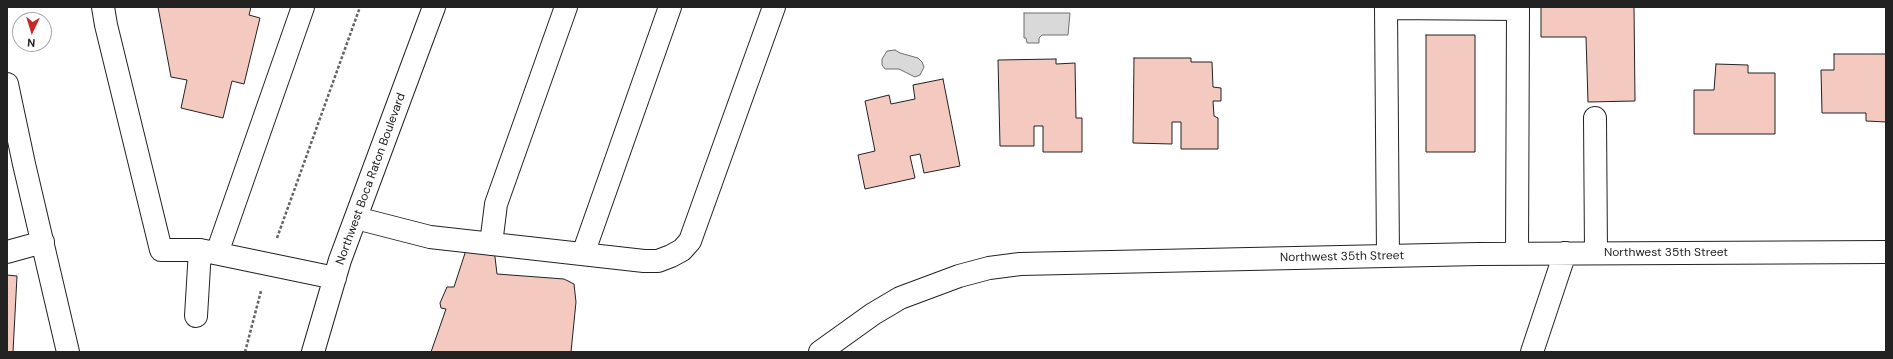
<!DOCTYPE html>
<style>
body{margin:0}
#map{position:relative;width:1893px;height:359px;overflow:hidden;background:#fff;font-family:"DM Sans",sans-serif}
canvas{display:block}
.frame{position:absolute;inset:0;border:8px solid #222;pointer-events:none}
.north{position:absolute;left:12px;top:12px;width:40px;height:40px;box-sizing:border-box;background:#fff;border:1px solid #a7a7a7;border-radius:50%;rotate:184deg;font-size:11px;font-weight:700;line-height:16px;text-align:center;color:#222}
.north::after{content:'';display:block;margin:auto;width:14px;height:18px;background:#c62828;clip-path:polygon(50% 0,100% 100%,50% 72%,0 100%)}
</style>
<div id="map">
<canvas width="1893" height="359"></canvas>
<div class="frame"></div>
<div class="north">N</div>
</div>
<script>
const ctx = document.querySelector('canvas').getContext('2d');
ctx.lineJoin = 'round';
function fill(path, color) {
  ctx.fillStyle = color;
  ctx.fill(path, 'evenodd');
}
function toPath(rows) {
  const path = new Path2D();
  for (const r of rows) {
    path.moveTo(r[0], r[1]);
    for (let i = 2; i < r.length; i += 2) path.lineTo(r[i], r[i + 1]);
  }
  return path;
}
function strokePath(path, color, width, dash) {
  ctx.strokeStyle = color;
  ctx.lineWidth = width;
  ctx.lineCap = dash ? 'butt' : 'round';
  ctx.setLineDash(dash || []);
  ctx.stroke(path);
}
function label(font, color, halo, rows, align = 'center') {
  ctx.font = font + ' "DM Sans",sans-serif';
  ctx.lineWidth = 3;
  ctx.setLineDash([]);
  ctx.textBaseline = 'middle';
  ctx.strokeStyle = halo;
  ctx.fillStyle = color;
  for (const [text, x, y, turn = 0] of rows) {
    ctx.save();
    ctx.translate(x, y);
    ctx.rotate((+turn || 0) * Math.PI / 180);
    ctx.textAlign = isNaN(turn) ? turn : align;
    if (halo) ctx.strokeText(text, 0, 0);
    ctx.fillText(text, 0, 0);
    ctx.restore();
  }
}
const water = toPath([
 [1024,13,1070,13,1068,35,1042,35,1039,38,1039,43,1027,43,1026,38,1024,38,1024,13],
 [895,50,900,53,918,58,922,62,924,67,920,75,915,77,899,69,885,69,882,65,882,59,887,51,895,50]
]);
fill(water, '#d9d9d9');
strokePath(water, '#6f6f6f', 1);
const building = toPath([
 [158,7,251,7,249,15,260,18,244,84,232,81,223,118,181,108,187,80,171,77,158,7],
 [1541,7,1634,7,1635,101,1588,102,1586,37,1541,37,1541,7],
 [1426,35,1475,35,1475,152,1426,152,1426,35],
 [1834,54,1886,54,1886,122,1866,121,1866,113,1822,113,1821,70,1834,70,1834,54],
 [1134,58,1191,58,1191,62,1212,62,1213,87,1221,88,1221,101,1213,101,1214,116,1218,118,1218,149,1181,149,1181,122,1172,122,1172,144,1133,143,1134,58],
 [1056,59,1056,64,1075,63,1076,118,1082,118,1082,152,1043,152,1043,126,1034,126,1034,146,1000,146,998,60,1056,59],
 [1716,64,1748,65,1748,73,1775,73,1775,134,1694,134,1694,90,1714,90,1716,64],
 [943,79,960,166,924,173,920,154,910,156,915,178,865,189,858,155,875,151,865,101,889,95,891,104,915,99,913,85,943,79],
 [490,246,495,257,497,274,564,279,574,284,576,302,571,352,431,352,446,309,441,308,440,303,447,287,454,287,467,247,490,246],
 [7,275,17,276,13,352,7,352,7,275]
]);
fill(building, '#f3c9c0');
strokePath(building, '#222', 1);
const minor = toPath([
 [103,7,106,25,161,250,200,250,335,278],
 [7,84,24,164,68,352],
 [1595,118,1596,253],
 [356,218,430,237,644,261,658,261,671,256,682,250,690,241,774,7],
 [491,244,496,204,566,7],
 [7,252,43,242],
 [217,253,303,7],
 [583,254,670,7],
 [1388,256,1386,8,1518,9,1517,254],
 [196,316,200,250],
 [313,352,340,260,434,7],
 [820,352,873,314,900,298,959,276,989,268,1020,264,1478,254,1886,252],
 [1532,352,1565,253]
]);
strokePath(minor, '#222', 24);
strokePath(toPath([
 [277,238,360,7],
 [245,352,261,291]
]), '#646464', 2.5, [3, 2]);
strokePath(minor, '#fff', 22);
label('12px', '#222', '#fff', [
 ["Northwest Boca Raton Boulevard",371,179,-70],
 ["Northwest 35th Street",1666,253],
 ["Northwest 35th Street",1342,257,-1]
]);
</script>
